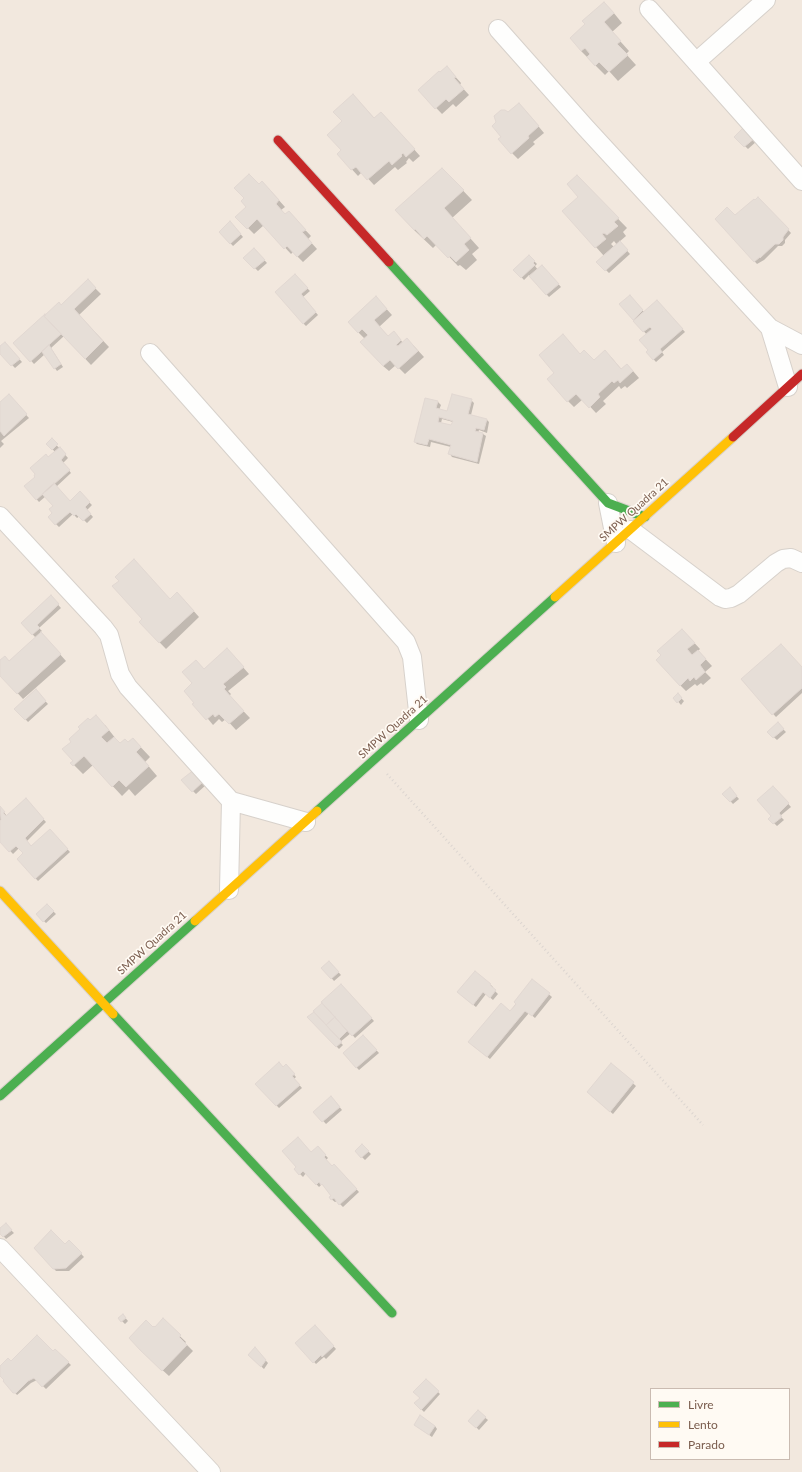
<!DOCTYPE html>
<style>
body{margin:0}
#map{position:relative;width:802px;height:1472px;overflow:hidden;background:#f9f5f0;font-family:Lato,sans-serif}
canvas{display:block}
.legend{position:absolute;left:650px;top:1388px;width:140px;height:72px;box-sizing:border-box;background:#fffaf3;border:1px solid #cabbb1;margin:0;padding:5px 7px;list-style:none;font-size:12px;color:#7a5c4d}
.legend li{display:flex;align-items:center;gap:8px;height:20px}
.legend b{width:20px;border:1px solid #cabbb1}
</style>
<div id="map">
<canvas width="802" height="1472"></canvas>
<ul class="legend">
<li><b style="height:5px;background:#4caf50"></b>Livre</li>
<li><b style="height:5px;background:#ffc107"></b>Lento</li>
<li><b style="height:5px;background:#c62828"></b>Parado</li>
</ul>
</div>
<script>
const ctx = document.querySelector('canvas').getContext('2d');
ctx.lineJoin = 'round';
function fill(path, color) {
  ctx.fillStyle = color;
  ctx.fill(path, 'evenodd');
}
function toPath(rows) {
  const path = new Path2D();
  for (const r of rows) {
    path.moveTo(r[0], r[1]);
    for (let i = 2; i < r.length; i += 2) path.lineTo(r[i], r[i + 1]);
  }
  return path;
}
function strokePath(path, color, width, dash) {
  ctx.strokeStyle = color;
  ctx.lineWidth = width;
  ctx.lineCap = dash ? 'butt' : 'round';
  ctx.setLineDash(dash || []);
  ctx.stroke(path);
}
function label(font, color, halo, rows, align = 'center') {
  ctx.font = font + ' Lato,sans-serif';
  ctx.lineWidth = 3.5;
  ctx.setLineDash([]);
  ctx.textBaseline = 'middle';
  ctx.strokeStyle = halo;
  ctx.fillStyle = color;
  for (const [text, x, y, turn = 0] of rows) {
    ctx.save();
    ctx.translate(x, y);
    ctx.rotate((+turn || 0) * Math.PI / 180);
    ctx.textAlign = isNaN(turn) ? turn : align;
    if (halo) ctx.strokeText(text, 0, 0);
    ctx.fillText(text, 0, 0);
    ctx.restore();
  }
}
fill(toPath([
 [0,0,802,0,802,1472,0,1472],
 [651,1389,789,1389,789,1459,651,1459]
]), '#f2e8de');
fill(toPath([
 [613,12,622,23,612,32,629,51,626,54,636,65,618,81,609,71,605,75,581,51,587,25],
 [453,74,461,83,460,85,469,95,456,107,453,104,442,114,419,90],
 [353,95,375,119,387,119,420,156,413,162,409,158,406,162,407,163,398,170,395,167,374,185,362,172,358,176,338,154,343,150,343,121],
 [525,110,544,133,533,142,535,144,518,159,512,153,503,137,508,114],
 [745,128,757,141,748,149,736,137],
 [451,178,472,200,452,218,479,248,472,254,477,260,466,270,460,265,458,266,437,244,433,248,414,230,397,210],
 [259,186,268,188,285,207,281,210,285,215,294,218,311,236,308,239,317,249,303,262,293,252,291,254,264,225,254,234,237,217,247,207],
 [586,186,627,228,623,232,626,236,619,242,630,254,609,273,598,262,604,256,564,211,580,197],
 [614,241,617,245,614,247,611,244],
 [758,198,791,233,785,240,785,243,782,246,778,246,764,260,757,264,716,219,735,217],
 [233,225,243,237,233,246,220,232],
 [254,249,267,263,258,271,245,258],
 [529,256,537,264,535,266,538,270,542,266,561,287,549,297,529,275,524,280,515,270],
 [295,276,310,291,303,297,318,315,306,326,303,323],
 [88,281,101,294,79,315,109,347,91,365,64,336,51,348,63,367,57,371,45,354,34,364,15,343,59,304,61,306],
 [630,296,645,313,657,301,685,332,662,352,664,355,656,362,647,352,649,350,647,335,621,304],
 [382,304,392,315,379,327,389,337,400,339,403,343,413,345,424,357,405,374,396,365,389,371,383,366,365,339,358,332],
 [5,343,22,362,15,368,0,352,0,348],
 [580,355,594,361,611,357,622,370,633,371,639,378,627,388,625,386,621,389,619,386,603,401,606,404,596,413,583,399,574,407,568,401],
 [8,396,29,418,1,441,4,444,0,448,0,403],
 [426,399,438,402,441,405,439,410,448,412,471,400,474,403,471,415,487,420,489,422,487,433,479,430,478,433,483,434,486,436,479,464,452,457,450,454,451,447,431,442,430,447,417,444,415,442],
 [442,419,453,422,452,426,441,423],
 [52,440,68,458,63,463,71,473,56,487,70,502,80,493,92,505,87,510,93,517,87,523,80,516,77,518,73,514,59,527,49,517,54,513,55,506,46,496,39,502,26,487,36,477,49,458,55,452,48,444],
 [51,597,61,608,39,628,42,631,40,632,66,661,23,699,0,674,0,662,9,662,36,638,22,623],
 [183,599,199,617,166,649,140,622,170,600],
 [688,636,700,649,698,651,712,666,705,672,711,678,703,685,701,683,697,686,695,684,686,691,680,685,663,655],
 [233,656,249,674,228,691,231,694,229,696,250,718,236,730,226,719,222,722,219,719,213,725,195,703,204,670],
 [802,668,802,693,776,717,742,680],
 [36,691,48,704,28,722,16,709],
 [678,695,684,701,681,705,675,698],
 [105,725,120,744,128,743,133,739,150,757,145,762,157,776,135,796,129,789,122,796,93,765,83,774,72,763],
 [780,726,786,732,777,740,768,732],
 [195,770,207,784,196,794,183,781],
 [773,787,791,807,780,816,784,820,777,826,770,819,772,817],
 [732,791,739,799,733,804,724,794],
 [26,800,46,822,26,842,32,847,50,831,70,852,38,881,18,859,25,854,19,848,13,854,0,840,0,808,7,816],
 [47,905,56,914,46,923,37,914],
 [329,962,341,975,334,981,323,968],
 [532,980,552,997,535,1018,529,1013,490,1059,472,1045,510,1012],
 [490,984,493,987,492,988,498,994,493,1000,486,994,476,1007,461,995],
 [341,986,374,1021,355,1038,351,1033,340,1042,343,1045,339,1049,309,1017],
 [363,1036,379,1053,359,1070,344,1054],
 [611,1064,636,1086,613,1114,591,1095],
 [283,1068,288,1068,296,1077,294,1079,302,1088,279,1108,256,1084],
 [334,1100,342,1110,326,1124,315,1112],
 [362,1145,371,1154,365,1160,356,1151],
 [318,1147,328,1158,326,1160,332,1167,334,1165,359,1192,343,1207,337,1201,335,1202,330,1198,332,1196,322,1184,319,1187,306,1173,303,1177,295,1169],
 [8,1227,14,1233,6,1239,0,1232,0,1229],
 [69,1241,84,1257,69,1271,56,1271,35,1248,65,1246],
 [123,1315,128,1321,125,1324,119,1318],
 [163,1320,186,1342,185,1343,193,1351,169,1376,147,1356,153,1328,155,1328],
 [315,1326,336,1349,326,1359,324,1357,316,1364,296,1343],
 [255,1349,268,1363,264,1369,249,1355],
 [55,1350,71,1365,46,1389,37,1380,31,1383,17,1395,0,1375,0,1367,53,1353],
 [426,1380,440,1394,424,1412,416,1404,421,1398],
 [478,1412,488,1420,479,1430,470,1421],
 [435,1426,437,1429,432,1437,418,1427]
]), '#0003');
const building = toPath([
 [604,2,614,13,604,22,621,41,617,44,628,55,609,72,599,62,595,66,587,57,590,54,585,48,581,51,570,38,585,24,582,21,604,2],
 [447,66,456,77,454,78,464,89,449,102,446,99,435,109,418,90,439,71,440,72,447,66],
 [353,94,374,118,381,112,415,149,406,157,403,153,401,155,402,156,392,165,389,161,367,180,356,167,351,170,337,154,341,150,327,135,342,121,333,112,353,94],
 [519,103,539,126,528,136,529,138,511,154,498,139,501,137,492,126,496,122,494,116,501,110,505,110,508,112,519,103],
 [745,126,755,138,744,147,734,137,745,126],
 [442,168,464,190,444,208,471,238,464,244,469,250,456,262,450,256,448,258,427,236,424,239,415,229,414,230,395,210,442,168],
 [249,174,259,184,262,181,279,200,276,204,285,214,289,211,306,230,302,232,312,243,297,257,287,246,284,249,257,219,247,229,235,217,246,207,241,201,244,198,234,188,249,174],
 [577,175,619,218,614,222,618,226,607,235,604,233,602,234,606,239,595,248,562,211,578,197,567,184,577,175],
 [758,197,789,229,783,237,783,240,779,244,775,244,760,258,760,257,754,262,715,219,727,207,735,215,754,199,755,200,758,197],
 [230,221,241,234,230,244,219,232,230,221],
 [620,241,628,250,605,271,596,262,620,241],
 [254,248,265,260,254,269,243,258,254,248],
 [529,255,535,261,533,263,535,265,521,278,513,270,529,255],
 [542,265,559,284,546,295,529,276,542,265],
 [295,274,308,288,301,294,316,312,303,324,275,292,295,274],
 [88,279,96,288,74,309,103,341,85,359,44,316,59,302,61,305,88,279],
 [630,295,643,310,633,320,619,304,630,295],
 [376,296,387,309,374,320,388,336,394,331,401,340,396,345,398,346,407,338,418,351,398,369,390,360,383,366,360,342,368,335,362,329,358,333,348,322,376,296],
 [657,300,683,329,660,349,662,352,653,360,646,352,648,350,639,340,652,329,650,327,643,332,633,321,657,300],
 [45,314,46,315,44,316,61,334,30,362,13,343,45,314],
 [563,334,580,354,584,350,594,360,605,350,621,369,627,364,633,371,620,383,618,380,614,383,612,381,598,394,600,397,589,408,576,394,567,402,547,379,554,373,539,355,563,334],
 [5,342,20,359,11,366,0,354,0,346,5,342],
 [49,345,61,364,54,369,42,352,49,345],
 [9,394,27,414,4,436,0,431,0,402,9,394],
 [452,394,472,399,468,414,487,419,484,430,476,428,475,431,483,433,477,462,448,454,451,445,429,439,427,445,414,442,425,398,438,401,436,408,447,411,452,394],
 [439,417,453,421,451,425,438,422,439,417],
 [52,438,58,444,52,450,46,444,52,438],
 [60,447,66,454,61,460,70,470,36,500,24,486,35,477,34,476,35,474,30,468,46,454,48,457,60,447],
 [54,483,70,501,80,491,90,502,85,507,91,514,83,521,76,514,74,516,70,512,55,525,48,517,52,513,49,509,53,506,42,494,54,483],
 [134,559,170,599,177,592,194,611,159,643,139,622,142,619,112,586,119,581,115,577,134,559],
 [51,595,59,604,37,625,40,628,32,635,21,623,51,595],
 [682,629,695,643,687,649,692,655,698,650,706,659,700,665,705,672,696,680,694,677,690,681,688,678,680,686,656,660,661,655,657,651,682,629],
 [41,632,61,654,17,694,0,676,0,660,5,656,9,661,41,632],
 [781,644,802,667,802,688,772,715,741,679,781,644],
 [227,648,244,667,223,684,226,687,224,689,244,711,229,724,219,714,215,717,213,714,206,720,192,704,194,703,184,691,192,683,182,672,196,660,204,669,227,648],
 [36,689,46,701,25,720,14,709,36,689],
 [678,693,682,698,677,703,673,698,678,693],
 [96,715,109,730,101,737,107,743,114,737,120,743,125,739,128,742,133,738,141,747,136,752,149,766,126,787,119,780,112,787,84,756,73,766,70,763,73,761,62,749,71,742,69,739,80,729,78,727,88,718,90,720,96,715],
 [778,722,784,729,773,738,767,732,778,722],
 [195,769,205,780,192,792,181,780,195,769],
 [773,786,789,803,779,813,782,817,773,824,768,819,771,816,757,800,773,786],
 [730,787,737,796,730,802,722,794,730,787],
 [26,798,44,819,25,838,31,846,50,829,68,849,35,879,17,859,23,853,16,846,9,852,0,842,0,821,1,820,0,806,5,812,3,813,6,816,26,798],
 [47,904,54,911,43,922,36,914,47,904],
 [329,961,339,972,331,979,321,968,329,961],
 [475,971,491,984,490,985,496,990,490,998,483,992,473,1005,457,992,475,971],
 [532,979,550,993,532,1016,525,1011,487,1057,468,1042,501,1003,510,1011,516,1004,514,1002,532,979],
 [341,984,372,1018,352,1036,321,1002,341,984],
 [322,1003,335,1017,326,1025,313,1011,322,1003],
 [314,1012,342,1042,336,1047,307,1017,314,1012],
 [335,1017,347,1031,339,1039,326,1025,335,1017],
 [363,1035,377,1050,356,1068,343,1053,363,1035],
 [279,1062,283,1067,286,1064,295,1074,292,1076,300,1085,276,1106,255,1084,279,1062],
 [611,1063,634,1082,610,1112,587,1092,611,1063],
 [331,1096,340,1107,322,1122,313,1112,331,1096],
 [298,1137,311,1152,318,1146,326,1155,324,1157,332,1166,334,1164,357,1189,339,1205,334,1198,331,1200,329,1197,331,1196,322,1184,321,1185,319,1182,316,1185,303,1171,299,1175,294,1169,296,1167,282,1151,298,1137],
 [362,1144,369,1151,361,1158,355,1151,362,1144],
 [6,1223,12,1230,3,1237,0,1234,0,1228,6,1223],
 [51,1230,65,1244,69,1240,82,1253,66,1268,53,1269,34,1248,51,1230],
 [123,1314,126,1318,121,1322,118,1318,123,1314],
 [163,1318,181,1335,179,1337,187,1345,162,1371,140,1350,129,1338,146,1320,153,1327,154,1326,155,1327,163,1318],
 [315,1325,334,1346,322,1357,321,1355,313,1363,295,1343,315,1325],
 [37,1335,53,1351,55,1349,69,1362,42,1387,34,1378,28,1381,16,1393,13,1393,3,1381,4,1380,0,1376,0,1366,8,1358,11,1361,37,1335],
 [255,1347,266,1360,261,1367,248,1355,255,1347],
 [426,1379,439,1391,421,1410,414,1403,420,1398,413,1392,426,1379],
 [478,1410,486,1417,476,1428,468,1421,478,1410],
 [420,1415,435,1426,429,1435,414,1425,420,1415]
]);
fill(building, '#e6ded7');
strokePath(building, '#e2d8d2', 1);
const street = toPath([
 [649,9,802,181],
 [498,29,585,127,770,328,802,345],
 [696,62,766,0],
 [770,328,788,387],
 [150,353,406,642,412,657,419,720],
 [608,503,616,543],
 [0,516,103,627,109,635,120,674,128,687,231,801,306,822],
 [631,530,720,597,725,599,731,598,739,594,776,563,783,559,791,558,802,563],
 [229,890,231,801],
 [0,1248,211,1472]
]);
const fast = toPath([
 [389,262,608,503,645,517],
 [317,811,555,597],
 [113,1014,392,1313],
 [0,1096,195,921]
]);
const slow = toPath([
 [555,597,733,437],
 [0,891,113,1014],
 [195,921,317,811]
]);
const jam = toPath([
 [278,140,389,262],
 [733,437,802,374]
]);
strokePath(street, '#d7d1cb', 20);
strokePath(fast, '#d9d2cb', 11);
strokePath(slow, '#d9d2cb', 11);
strokePath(jam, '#d9d2cb', 11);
strokePath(toPath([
 [387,774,703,1125]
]), '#dcd5d0', 2.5, [1, 3]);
strokePath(street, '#fefefd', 18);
strokePath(fast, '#4caf50', 9);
strokePath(slow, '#ffc107', 9);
strokePath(jam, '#c62828', 9);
label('11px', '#7a5c4d', '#fffaf3', [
 ["SMPW Quadra 21",634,510,-42],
 ["SMPW Quadra 21",393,727,-42],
 ["SMPW Quadra 21",152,943,-42]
]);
</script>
